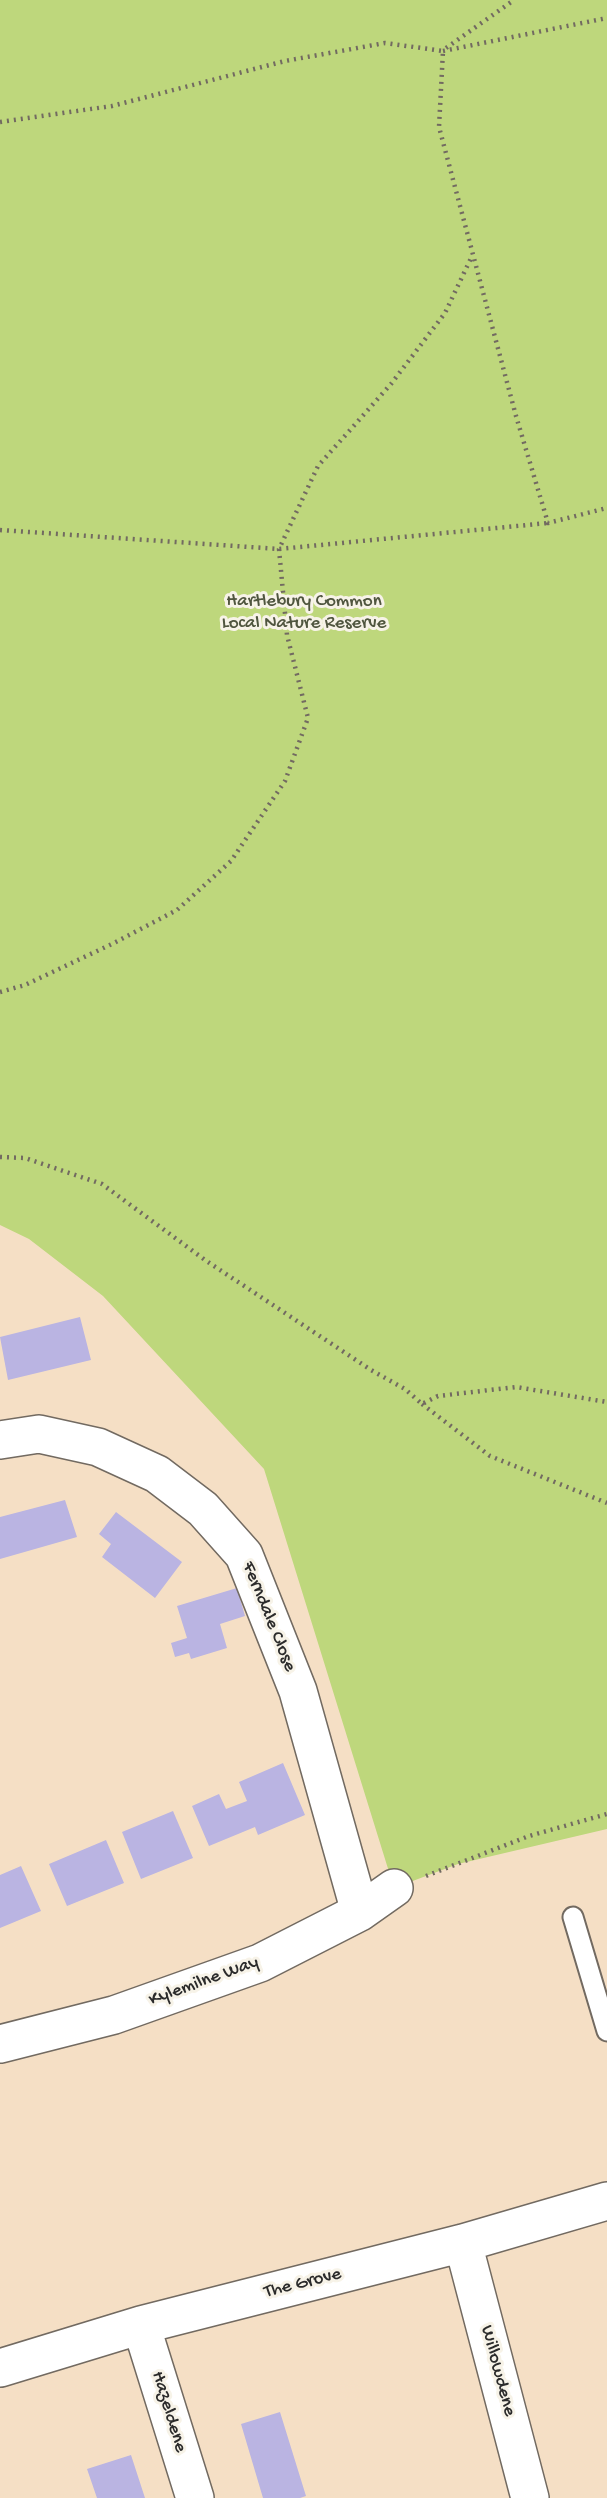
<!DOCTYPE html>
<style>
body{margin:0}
canvas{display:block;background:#f5dfc5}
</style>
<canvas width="607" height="2498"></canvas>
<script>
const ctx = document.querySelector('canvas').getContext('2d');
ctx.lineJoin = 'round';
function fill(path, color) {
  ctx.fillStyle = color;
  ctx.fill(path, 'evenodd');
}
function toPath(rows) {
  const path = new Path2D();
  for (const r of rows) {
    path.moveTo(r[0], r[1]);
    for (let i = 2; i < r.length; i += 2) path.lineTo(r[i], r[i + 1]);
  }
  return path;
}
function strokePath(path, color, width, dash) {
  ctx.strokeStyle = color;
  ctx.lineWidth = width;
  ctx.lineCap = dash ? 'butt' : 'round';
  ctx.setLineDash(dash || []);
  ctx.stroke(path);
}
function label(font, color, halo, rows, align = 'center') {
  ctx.font = font + ' "Gochi Hand",sans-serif';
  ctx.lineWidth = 6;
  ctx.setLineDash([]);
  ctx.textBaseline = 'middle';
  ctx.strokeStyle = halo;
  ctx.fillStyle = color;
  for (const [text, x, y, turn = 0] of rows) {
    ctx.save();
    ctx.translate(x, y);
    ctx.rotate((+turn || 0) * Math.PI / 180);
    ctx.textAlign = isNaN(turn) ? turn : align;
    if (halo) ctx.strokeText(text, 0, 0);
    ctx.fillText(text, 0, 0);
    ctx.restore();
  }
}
fill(toPath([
 [0,0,607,0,607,1829,458,1864,394,1888,264,1469,103,1296,29,1239,0,1225]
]), '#bed77c');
fill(toPath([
 [80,1317,91,1360,8,1380,0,1337],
 [65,1500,77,1537,0,1559,0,1517],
 [116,1512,182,1562,155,1598,102,1557,111,1544,99,1534],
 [237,1588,245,1616,220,1624,227,1648,191,1659,189,1653,175,1657,171,1643,187,1638,177,1606],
 [283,1763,305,1815,258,1835,255,1827,209,1846,192,1806,219,1794,226,1809,247,1801,239,1782],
 [173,1811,193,1858,141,1879,122,1832],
 [106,1840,124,1883,67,1906,49,1864],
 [21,1866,41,1911,0,1928,0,1875],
 [280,2412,306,2496,300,2498,263,2498,241,2424],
 [131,2455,145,2498,97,2498,87,2469]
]), '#bab4e2');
const lane = toPath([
 [573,1917,607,2031]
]);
const street = toPath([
 [0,1440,39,1434,98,1447,157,1474,203,1509,244,1555,298,1691,360,1912],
 [0,2044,114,2015,260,1963,360,1912,394,1888],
 [463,2243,530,2498],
 [141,2325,195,2498],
 [0,2368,141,2325,463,2243,607,2201]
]);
strokePath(lane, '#726a61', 23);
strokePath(street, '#726a61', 40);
strokePath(toPath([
 [446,48,514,0],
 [443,51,607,18],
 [0,122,112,106,285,61,385,43,443,51,439,127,516,416,548,523,607,508],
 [0,530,279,549,548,523],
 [0,992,25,985,114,943,177,910,231,861,285,781,308,718,287,635,279,549,318,466,391,384,445,313,472,256],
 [0,1157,25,1158,102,1184,205,1260,371,1370,405,1389,422,1404,438,1396,516,1387,607,1402],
 [422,1404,490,1456,607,1503],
 [426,1876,529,1836,607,1814]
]), '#726a61', 4.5, [2, 5]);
strokePath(lane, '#fff', 19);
strokePath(street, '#fff', 37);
label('19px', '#50563f', '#f7f3e8', [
 ["Hartlebury Common",304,602],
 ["Local Nature Reserve",304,624]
]);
label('19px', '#2b2b2b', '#f7f3e8', [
 ["Ferndale Close",268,1617,68],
 ["Kylemilne Way",204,1982,-20],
 ["The Grove",303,2284,-14],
 ["Willowdene",497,2371,75],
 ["Hazeldene",168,2412,73]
]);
</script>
